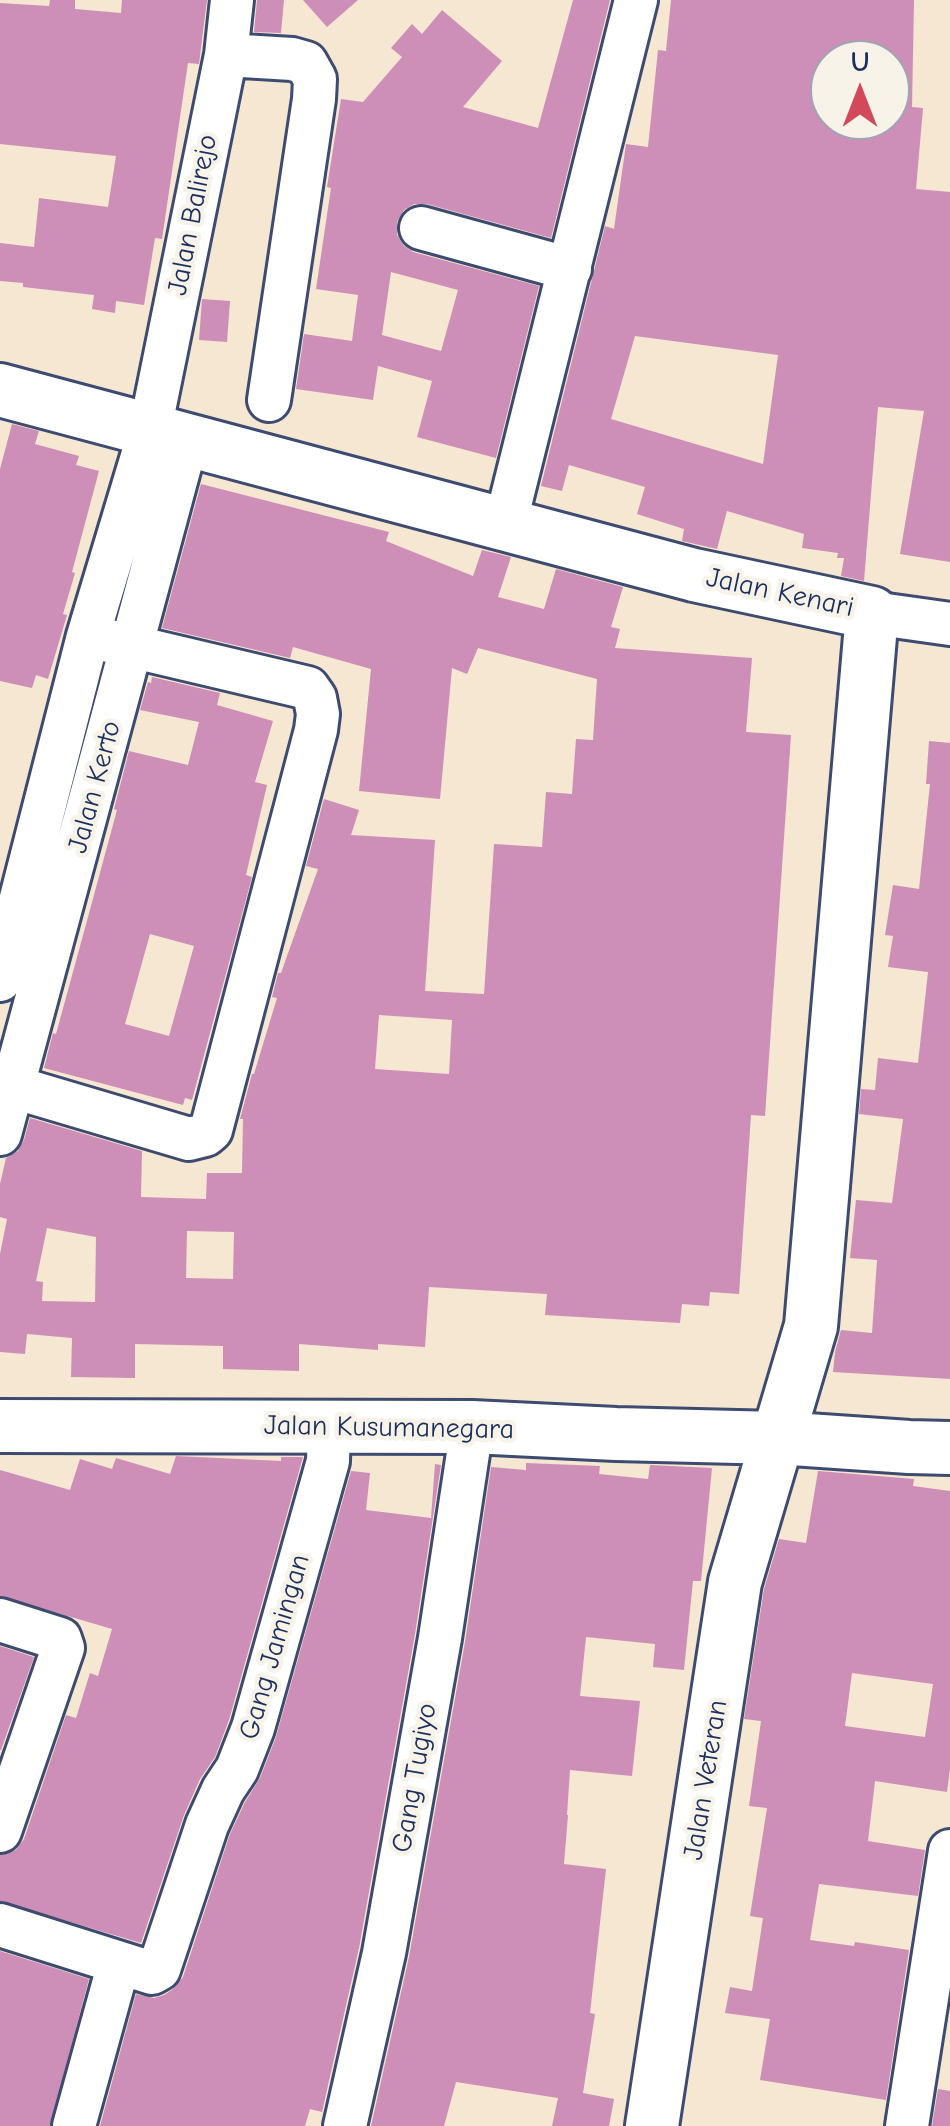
<!DOCTYPE html>
<style>
body{margin:0}
#map{position:relative;width:950px;height:2126px;overflow:hidden;background:#f5e7d1;font-family:"Comic Neue",sans-serif}
canvas{display:block}
.north{position:absolute;left:810px;top:40px;width:100px;height:100px;box-sizing:border-box;background:#f7f3e8;border:2px solid #9fa5b1;border-radius:50%;rotate:0deg;font-size:28px;font-weight:700;line-height:40px;text-align:center;color:#1b2f5e}
.north::after{content:'';display:block;margin:auto;width:35px;height:45px;background:#d1495b;clip-path:polygon(50% 0,100% 100%,50% 72%,0 100%)}
</style>
<div id="map">
<canvas width="950" height="2126"></canvas>
<div class="north">U</div>
</div>
<script>
const ctx = document.querySelector('canvas').getContext('2d');
ctx.lineJoin = 'round';
function fill(path, color) {
  ctx.fillStyle = color;
  ctx.fill(path, 'evenodd');
}
function toPath(rows) {
  const path = new Path2D();
  for (const r of rows) {
    path.moveTo(r[0], r[1]);
    for (let i = 2; i < r.length; i += 2) path.lineTo(r[i], r[i + 1]);
  }
  return path;
}
function strokePath(path, color, width, dash) {
  ctx.strokeStyle = color;
  ctx.lineWidth = width;
  ctx.lineCap = dash ? 'butt' : 'round';
  ctx.setLineDash(dash || []);
  ctx.stroke(path);
}
function label(font, color, halo, rows, align = 'center') {
  ctx.font = font + ' "Comic Neue",sans-serif';
  ctx.lineWidth = 9;
  ctx.setLineDash([]);
  ctx.textBaseline = 'middle';
  ctx.strokeStyle = halo;
  ctx.fillStyle = color;
  for (const [text, x, y, turn = 0] of rows) {
    ctx.save();
    ctx.translate(x, y);
    ctx.rotate((+turn || 0) * Math.PI / 180);
    ctx.textAlign = isNaN(turn) ? turn : align;
    if (halo) ctx.strokeText(text, 0, 0);
    ctx.fillText(text, 0, 0);
    ctx.restore();
  }
}
fill(toPath([
 [50,0,75,0,75,9,121,13,122,0,207,0,199,64,188,63,162,239,155,238,144,305,116,301,115,313,92,309,94,295,23,287,23,283,0,281,0,243,34,247,39,198,108,207,116,156,0,144,0,3,49,6],
 [257,0,284,0,281,33,254,32],
 [303,0,358,0,327,27],
 [573,0,610,0,551,238,427,204,414,204,404,210,397,222,397,235,404,246,413,252,539,286,496,458,417,437,432,381,378,366,373,400,296,389,304,334,352,341,358,295,316,289,331,188,327,187,341,99,363,102,402,57,391,48,412,24,422,34,442,10,502,61,463,107,538,128],
 [391,272,458,290,441,351,382,335],
 [671,0,914,0,912,107,923,108,916,189,950,192,950,562,900,554,924,411,878,407,864,581,841,576,844,558,837,558,838,553,802,548,804,534,727,511,717,549,682,541,684,529,637,514,645,487,569,465,562,491,541,486,605,226,614,229,626,144,648,147,658,50,666,51],
 [830,60,890,60,890,120,830,120],
 [635,336,778,355,763,464,611,419],
 [202,299,230,301,227,342,199,340],
 [12,424,39,431,35,444,79,456,76,465,99,471,72,572,75,573,63,614,67,615,48,679,36,675,32,688,0,681,0,469],
 [201,484,389,532,386,541,473,576,482,550,511,557,498,597,544,609,556,569,623,587,611,627,620,629,615,648,752,658,746,732,791,735,765,1116,751,1115,739,1294,710,1292,709,1306,682,1304,680,1323,545,1315,547,1294,429,1287,425,1347,378,1344,378,1350,299,1344,299,1371,223,1369,223,1346,135,1344,135,1378,71,1377,72,1338,27,1334,25,1354,0,1352,0,1254,7,1219,0,1217,0,1184,6,1158,18,1151,24,1140,30,1118,142,1151,141,1197,206,1199,207,1173,242,1173,243,1119,240,1119,252,1074,254,1074,277,998,272,997,278,973,281,973,318,869,306,866,324,799,359,810,351,835,435,840,425,991,484,994,494,844,542,847,546,792,572,794,576,739,593,740,597,679,478,648,467,674,452,668,440,799,359,791,371,669,293,647,290,658,162,628],
 [379,1015,452,1020,449,1074,375,1069],
 [47,1228,96,1237,95,1302,42,1301,43,1282,36,1281],
 [187,1231,234,1232,233,1279,186,1278],
 [152,677,220,693,217,705,273,721,255,782,267,785,246,875,252,877,192,1100,185,1098,183,1105,44,1068,53,1033,56,1034,88,917,117,810,114,809,129,751,188,765,199,722,140,710,148,682,151,683],
 [150,934,194,946,169,1036,125,1024],
 [929,741,950,743,950,1379,833,1372,835,1352,841,1330,872,1333,877,1260,850,1258,856,1200,892,1203,903,1119,859,1114,861,1089,875,1090,878,1058,918,1063,928,972,888,967,893,936,885,935,893,885,919,889,930,784,926,784],
 [176,1456,281,1461,281,1457,303,1457,229,1720,215,1757,200,1779,184,1815,141,1943,0,1901,0,1855,16,1850,24,1839,66,1715,76,1718,90,1673,98,1676,112,1629,0,1596,0,1470,70,1490,80,1459,112,1469,116,1458,170,1474],
 [526,1463,600,1466,599,1474,648,1479,650,1465,712,1468,701,1581,693,1581,684,1670,653,1667,655,1644,586,1637,580,1696,640,1701,632,1776,570,1770,567,1815,568,1815,564,1864,606,1869,590,2013,595,2014,583,2093,614,2099,609,2126,552,2126,558,2098,456,2082,444,2126,371,2126,409,1957,465,1642,491,1467,526,1470],
 [435,1464,441,1465,415,1634,359,1948,322,2112,310,2109,305,2126,100,2126,136,1994,154,1998,164,1995,172,1990,183,1977,230,1834,245,1802,260,1778,276,1737,351,1471,370,1473,366,1510,431,1518],
 [818,1471,914,1479,913,1486,950,1491,950,1769,947,1792,875,1781,868,1841,925,1850,918,1896,819,1884,810,1940,854,1946,855,1942,909,1950,886,2100,760,2080,770,2019,725,2013,730,1987,752,1991,763,1918,750,1916,767,1808,749,1806,761,1721,744,1719,764,1589,779,1539,806,1543],
 [852,1673,933,1684,925,1737,845,1726],
 [0,1646,34,1657,1,1750,0,1750],
 [0,1951,89,1979,50,2126,0,2126],
 [938,2089,950,2091,950,2126,932,2126]
]), '#cd8eb8');
const minor = toPath([
 [226,55,292,59,306,63,315,79,314,99,269,400],
 [421,228,570,269],
 [505,525,636,0],
 [872,613,950,624],
 [0,980,88,636,150,430,226,55,232,0],
 [0,1083,189,1139,205,1135,211,1130,316,730,318,714,315,698,308,688,88,636],
 [0,1134,187,440],
 [0,1620,60,1639,63,1648,0,1831],
 [0,1925,152,1973,159,1969,207,1825,223,1790,237,1769,253,1728,328,1461,329,1426],
 [74,2126,119,1963],
 [345,2126,384,1953,440,1638,472,1427],
 [907,2126,950,1851]
]);
const major = toPath([
 [0,390,694,575,872,613,811,1326,735,1582,652,2126],
 [0,1426,472,1427,616,1434,778,1438,909,1447,950,1448]
]);
strokePath(minor, '#3c4b6f', 48);
strokePath(major, '#3c4b6f', 58);
strokePath(minor, '#fff', 42);
strokePath(major, '#fff', 52);
label('28px', '#1b2f5e', '#f7f3e8', [
 ["Jalan Balirejo",193,215,-79],
 ["Jalan Kenari",780,593,12],
 ["Jalan Kerto",95,787,-75],
 ["Jalan Kusumanegara",389,1428,1],
 ["Gang Jamingan",275,1647,-74],
 ["Gang Tugiyo",415,1778,-80],
 ["Jalan Veteran",706,1780,-81]
]);
</script>
